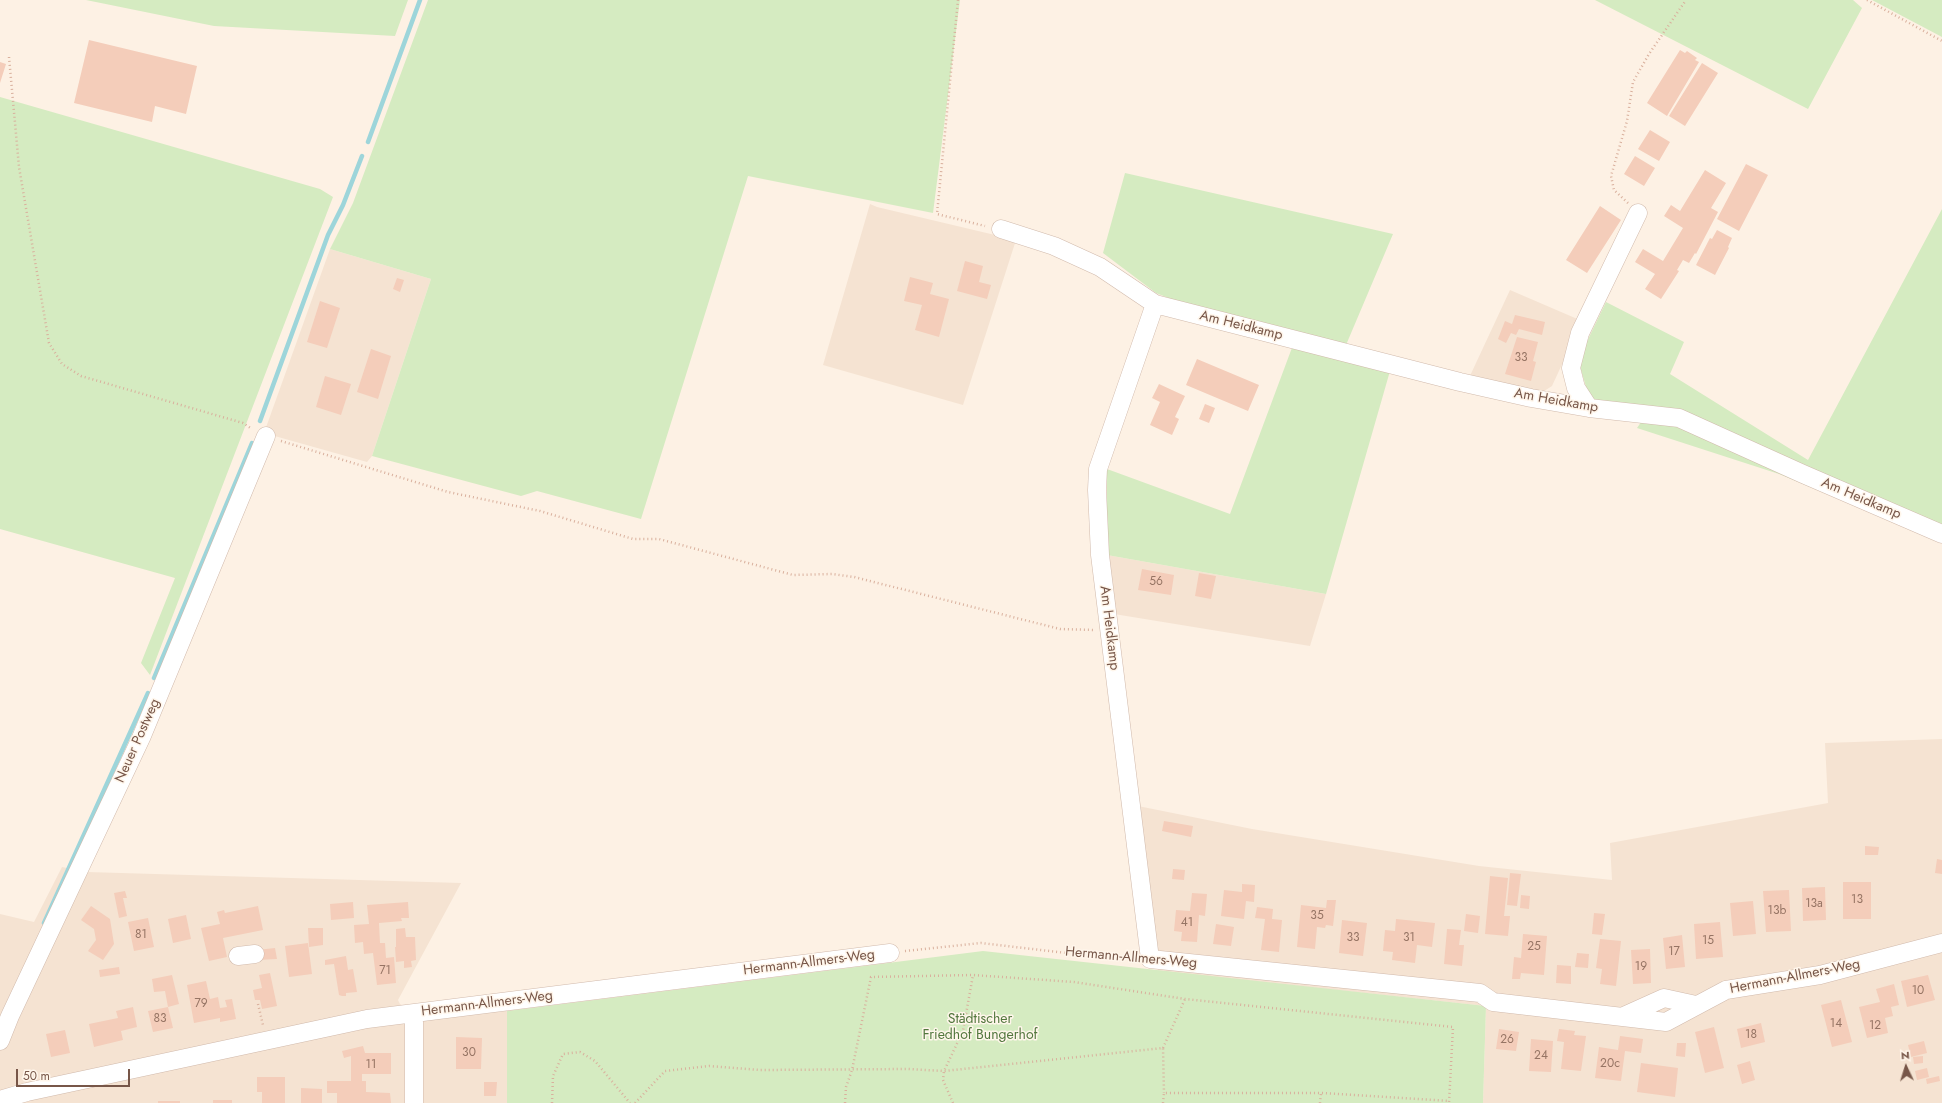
<!DOCTYPE html>
<meta charset="utf-8">
<style>
body{margin:0}
#map{position:relative;width:1942px;height:1103px;overflow:hidden;background:#fdf1e4;font-family:Jost,sans-serif}
canvas{display:block}
.north{position:absolute;left:1886px;top:1047px;width:40px;height:40px;-webkit-text-stroke:3px #fff6eb;paint-order:stroke;rotate:356deg;font-size:11px;font-weight:700;line-height:16px;text-align:center;color:#775648}
.north::after{content:'';display:block;margin:auto;width:14px;height:18px;background:#775648;clip-path:polygon(50% 0,100% 100%,50% 72%,0 100%)}
.scale{position:absolute;left:16px;top:1069px;width:114px;height:18px;box-sizing:border-box;border:2px solid #775648;border-top:0;padding-left:5px;font-size:12px;line-height:14px;white-space:nowrap;color:#775648;-webkit-text-stroke:3px #fff6eb;paint-order:stroke}
</style>
<div id="map">
<canvas width="1942" height="1103"></canvas>
<div class="north">N</div>
<div class="scale">50 m</div>
</div>
<script>
const ctx = document.querySelector('canvas').getContext('2d');
ctx.lineJoin = 'round';
function fill(path, color) {
  ctx.fillStyle = color;
  ctx.fill(path, 'evenodd');
}
function toPath(rows) {
  const path = new Path2D();
  for (const r of rows) {
    path.moveTo(r[0], r[1]);
    for (let i = 2; i < r.length; i += 2) path.lineTo(r[i], r[i + 1]);
  }
  return path;
}
function strokePath(path, color, width, dash) {
  ctx.strokeStyle = color;
  ctx.lineWidth = width;
  ctx.lineCap = dash ? 'butt' : 'round';
  ctx.setLineDash(dash || []);
  ctx.stroke(path);
}
function label(font, color, halo, rows, align = 'center') {
  ctx.font = font + ' Jost,sans-serif';
  ctx.lineWidth = 3;
  ctx.setLineDash([]);
  ctx.textBaseline = 'middle';
  ctx.strokeStyle = halo;
  ctx.fillStyle = color;
  for (const [text, x, y, turn = 0] of rows) {
    ctx.save();
    ctx.translate(x, y);
    ctx.rotate((+turn || 0) * Math.PI / 180);
    ctx.textAlign = isNaN(turn) ? turn : align;
    if (halo) ctx.strokeText(text, 0, 0);
    ctx.fillText(text, 0, 0);
    ctx.restore();
  }
}
fill(toPath([
 [870,204,877,207,1016,240,963,405,823,365],
 [330,249,431,279,372,456,367,462,264,433],
 [1510,290,1582,321,1552,386,1538,395,1469,378],
 [1107,555,1326,594,1310,646,1114,614],
 [1942,739,1942,1103,1483,1103,1486,1006,1158,971,1138,806,1252,829,1479,866,1612,880,1610,843,1828,803,1825,743],
 [62,867,87,872,461,883,398,1000,400,1004,426,1016,507,1011,507,1103,0,1103,0,914,34,922]
]), '#f5e3d2');
fill(toPath([
 [86,0,408,0,395,36,214,26],
 [428,0,960,0,933,213,748,176,641,519,537,491,521,496,372,456,431,279,330,249,353,203],
 [1595,0,1853,0,1862,8,1808,109],
 [1872,0,1942,0,1942,37],
 [0,97,320,189,333,197,150,675,141,663,175,578,0,529],
 [1125,173,1393,234,1346,345,1181,303,1156,293,1103,253],
 [1942,209,1942,542,1779,474,1637,428,1650,409,1596,403,1587,390,1578,360,1606,302,1684,342,1670,374,1808,460],
 [1293,345,1390,371,1326,594,1107,555,1107,469,1230,514],
 [983,951,1486,1006,1483,1103,507,1103,507,1011]
]), '#d5ebc1');
strokePath(toPath([
 [368,142,420,0],
 [260,421,328,235,343,205,362,156],
 [154,678,252,443],
 [44,923,148,693]
]), '#9dd5da', 4.5);
fill(toPath([
 [89,40,197,66,186,114,155,106,152,122,74,103],
 [1680,50,1685,53,1687,51,1697,58,1695,60,1699,62,1667,116,1647,103],
 [0,62,6,64,0,83],
 [1702,63,1718,73,1685,126,1669,116],
 [1650,130,1670,142,1659,161,1638,149],
 [1635,156,1655,168,1644,186,1624,174],
 [1746,164,1768,175,1739,231,1717,219],
 [1705,170,1726,183,1711,208,1718,212,1696,254,1695,253,1689,263,1683,260,1677,270,1679,271,1661,299,1645,289,1655,274,1635,262,1643,249,1663,261,1683,228,1664,216,1671,205,1680,211],
 [1600,206,1621,220,1587,273,1566,260],
 [1717,230,1732,238,1728,247,1729,248,1715,275,1696,265,1710,238,1712,239],
 [965,261,983,266,979,282,991,285,987,299,957,291],
 [910,277,933,283,930,294,949,299,939,337,915,330,922,305,904,301],
 [397,278,404,280,400,292,393,289],
 [320,301,340,308,327,348,307,342],
 [1515,315,1545,322,1542,335,1519,329,1516,335,1511,333,1506,343,1498,339,1505,321,1512,324],
 [1517,337,1538,342,1533,361,1536,362,1531,381,1505,374],
 [371,349,391,356,378,399,357,392],
 [1197,359,1259,385,1248,411,1186,385],
 [325,376,351,384,341,415,316,407],
 [1159,384,1185,396,1175,417,1179,419,1172,435,1150,425,1160,402,1152,398],
 [1205,404,1215,408,1209,423,1199,419],
 [1142,569,1174,575,1171,595,1138,590],
 [1199,573,1216,576,1211,599,1195,596],
 [1164,821,1193,826,1191,837,1162,831],
 [1865,846,1879,847,1878,855,1865,855],
 [1937,859,1942,860,1942,874,1935,873],
 [1173,869,1185,870,1184,880,1172,879],
 [1510,873,1521,874,1517,906,1507,905],
 [1490,876,1508,878,1504,916,1510,916,1508,936,1485,934],
 [1843,882,1871,882,1871,919,1843,919],
 [1242,884,1255,885,1254,902,1246,901,1244,919,1221,916,1224,890,1242,892],
 [1825,887,1826,920,1803,921,1802,888],
 [1789,890,1791,931,1766,932,1763,891],
 [125,891,127,898,123,898,127,916,119,918,114,893],
 [1192,893,1207,894,1205,916,1199,915,1197,942,1181,941,1182,932,1174,931,1176,910,1190,911],
 [1521,895,1530,896,1529,909,1520,908],
 [1327,900,1336,900,1333,926,1326,925,1325,928,1317,927,1315,949,1297,947,1301,905,1326,908],
 [1753,901,1756,934,1733,936,1730,903],
 [353,902,354,918,331,920,330,904],
 [408,902,409,918,401,918,402,921,379,923,380,943,385,943,386,958,394,957,396,983,377,985,373,953,364,954,363,942,355,943,354,925,369,924,367,905],
 [91,906,110,919,114,944,103,960,88,951,96,940,94,929,81,920],
 [258,906,263,930,223,938,227,957,209,961,201,928,220,924,217,912,224,910,225,913],
 [1257,907,1273,909,1272,919,1282,920,1279,952,1261,950,1265,919,1255,918],
 [1594,913,1605,914,1602,935,1592,934],
 [1466,914,1480,916,1478,933,1464,931],
 [186,915,191,939,173,943,168,919],
 [148,918,154,947,134,951,128,922],
 [1396,919,1435,923,1432,947,1417,945,1415,963,1392,960,1393,952,1383,951,1385,930,1395,931],
 [1342,920,1367,923,1363,956,1339,953],
 [1720,922,1723,957,1696,959,1694,924],
 [1216,924,1234,927,1231,946,1213,944],
 [308,928,323,928,323,945,309,947],
 [405,928,406,937,415,937,416,960,411,961,412,967,404,968,404,961,396,962,395,947,396,947,396,929],
 [1447,929,1461,930,1459,945,1464,945,1462,966,1444,964],
 [1523,934,1547,936,1544,975,1521,973,1520,979,1512,979,1514,957,1521,958],
 [1682,935,1685,967,1666,969,1663,938],
 [1600,939,1621,941,1616,986,1600,984,1602,969,1596,968],
 [308,943,312,974,289,977,285,946],
 [275,948,277,959,257,960,257,950],
 [1650,949,1651,983,1633,984,1631,950],
 [1577,953,1589,954,1588,968,1575,967],
 [346,956,348,970,353,969,357,992,346,993,346,996,342,996,339,995,334,964,325,965,325,960],
 [1557,965,1571,966,1571,984,1556,983],
 [119,967,120,974,100,977,99,970],
 [270,973,277,1006,262,1009,260,1000,255,1000,253,990,262,988,259,975],
 [172,975,179,1004,168,1007,165,991,154,992,152,979],
 [1928,975,1935,1000,1907,1007,1901,981],
 [206,981,210,999,218,997,220,1008,227,1007,225,1000,232,999,236,1019,220,1022,220,1018,194,1023,187,985],
 [1894,984,1899,1005,1891,1007,1893,1016,1885,1018,1888,1033,1867,1038,1859,1007,1880,1002,1876,989],
 [1841,1000,1852,1042,1832,1047,1821,1005],
 [133,1007,137,1027,121,1031,123,1040,94,1047,89,1024,118,1018,116,1011],
 [168,1007,173,1028,153,1032,148,1011],
 [1761,1023,1765,1042,1741,1048,1737,1029],
 [1714,1027,1724,1068,1705,1073,1695,1032],
 [1499,1029,1519,1032,1516,1051,1496,1049],
 [1559,1029,1575,1031,1574,1035,1586,1036,1581,1071,1561,1069,1564,1042,1557,1041],
 [65,1030,70,1053,51,1057,46,1034],
 [1620,1036,1643,1039,1641,1053,1625,1051,1621,1081,1595,1078,1599,1047,1618,1050],
 [456,1037,482,1038,481,1069,456,1069],
 [1531,1039,1553,1041,1551,1072,1529,1071],
 [1924,1041,1927,1053,1911,1057,1908,1045],
 [1677,1043,1686,1043,1685,1057,1676,1056],
 [363,1046,365,1053,391,1053,391,1074,362,1074,362,1081,366,1081,366,1092,390,1093,391,1103,337,1103,337,1093,327,1093,327,1081,351,1081,351,1056,344,1058,342,1051],
 [1923,1056,1923,1063,1914,1064,1913,1057],
 [1750,1061,1755,1080,1742,1084,1737,1065],
 [1641,1063,1678,1068,1675,1097,1637,1092],
 [1927,1068,1929,1077,1917,1080,1915,1071],
 [1939,1076,1940,1081,1927,1084,1926,1079],
 [257,1077,285,1077,285,1103,262,1103,262,1092,257,1092],
 [484,1082,497,1082,496,1096,484,1096],
 [301,1088,322,1089,322,1103,301,1103],
 [213,1100,232,1100,232,1103,213,1103],
 [158,1101,180,1101,180,1103,158,1103]
]), '#f4cdba');
const minor = toPath([
 [1001,229,1054,246,1100,267,1155,304],
 [1589,408,1576,388,1571,368,1580,333,1638,213],
 [1942,534,1803,474,1679,418,1589,408,1531,398,1460,382,1155,304,1098,469,1097,490,1100,555,1150,959,1480,993,1493,1002,1666,1022,1726,990,1820,975,1942,943],
 [238,956,255,954],
 [414,1013,414,1103],
 [1624,1016,1664,998,1696,1005],
 [0,1041,10,1016,141,738,266,436],
 [0,1100,27,1092,367,1019,890,953]
]);
strokePath(minor, '#d1baac', 19);
strokePath(toPath([
 [958,0,937,214,985,226],
 [1867,0,1942,41],
 [9,57,19,167,49,343,62,364,81,376,243,423,252,429],
 [1628,203,1614,190,1611,176,1627,121,1633,82,1649,54,1686,0],
 [281,441,448,492,540,511,633,539,659,539,793,575,832,574,854,577,1060,629,1094,630],
 [905,951,981,943,1092,956,1134,958],
 [258,1004,263,1025],
 [1163,1048,1185,999],
 [552,1103,553,1076,563,1054,580,1052,595,1061,630,1103],
 [635,1103,665,1071,709,1066,760,1070,908,1069,944,1071,1163,1048,1164,1093],
 [845,1103,846,1087,852,1070,871,977,973,975,1074,982,1185,999,1453,1027,1449,1103],
 [953,1103,943,1080,944,1071,963,1031,973,975],
 [1163,1103,1164,1093,1321,1093,1449,1101],
 [1320,1103,1321,1093]
]), '#d9b09d', 2.5, [1, 3]);
strokePath(minor, '#fff', 18);
label('12px', '#967464', null, [
 ["33",1521,358],
 ["56",1156,582],
 ["13",1857,900],
 ["13a",1814,904],
 ["13b",1777,911],
 ["35",1317,916],
 ["41",1187,923],
 ["81",141,935],
 ["33",1353,938],
 ["31",1409,938],
 ["15",1708,941],
 ["25",1534,947],
 ["17",1674,952],
 ["19",1641,967],
 ["71",385,971],
 ["10",1918,991],
 ["79",201,1004],
 ["83",160,1019],
 ["14",1836,1024],
 ["12",1875,1026],
 ["18",1751,1035],
 ["26",1507,1040],
 ["30",469,1053],
 ["24",1541,1056],
 ["20c",1610,1064],
 ["11",371,1065]
]);
label('14px', '#775648', '#fff6eb', [
 ["Am Heidkamp",1241,326,14],
 ["Am Heidkamp",1556,401,10],
 ["Am Heidkamp",1861,499,23],
 ["Am Heidkamp",1109,628,83],
 ["Neuer Postweg",138,741,-66],
 ["Hermann-Allmers-Weg",1131,958,5],
 ["Hermann-Allmers-Weg",809,963,-7],
 ["Hermann-Allmers-Weg",1795,977,-11],
 ["Hermann-Allmers-Weg",487,1004,-7]
]);
label('14px', '#52773d', '#fff6eb', [
 ["Städtischer",980,1020],
 ["Friedhof Bungerhof",980,1036]
]);
</script>
